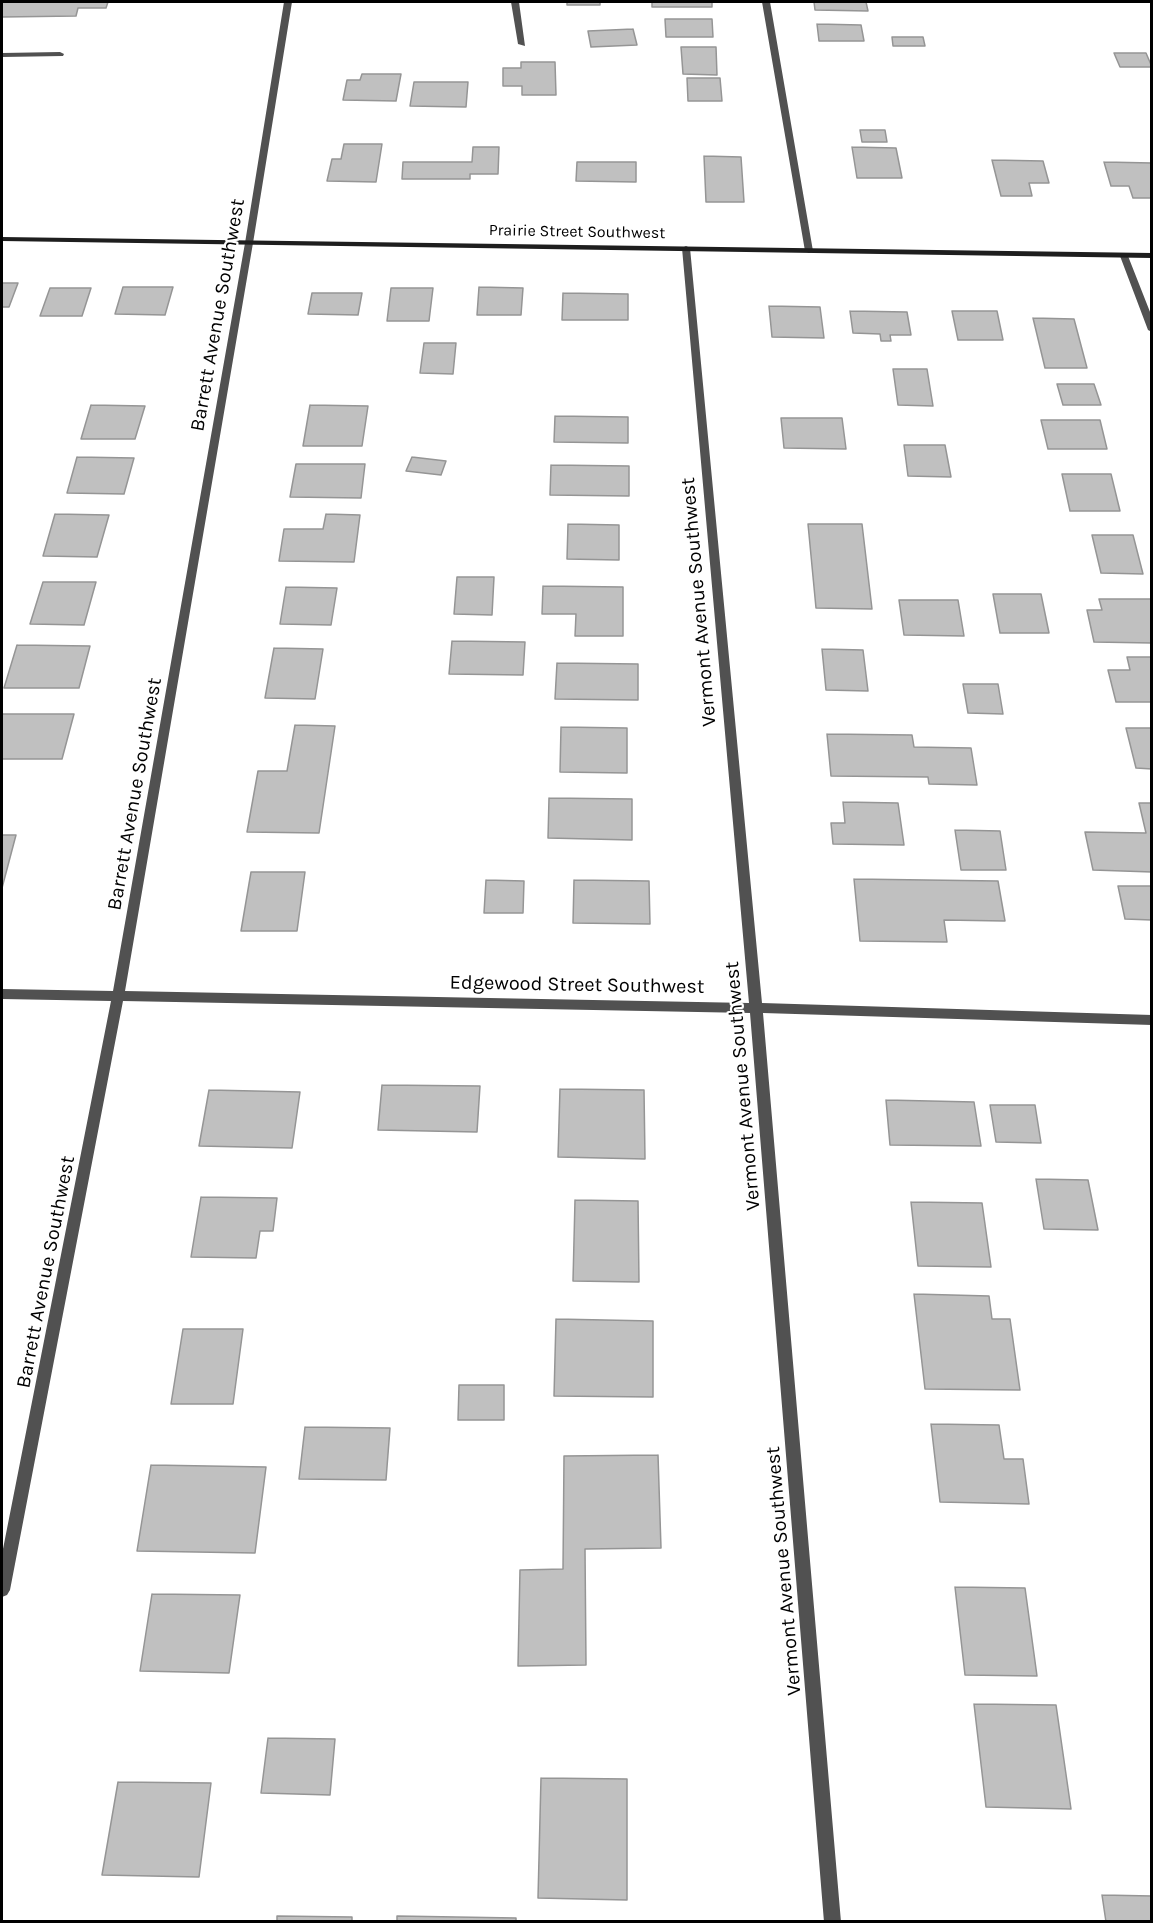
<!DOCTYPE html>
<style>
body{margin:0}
#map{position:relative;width:1153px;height:1923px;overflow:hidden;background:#fff;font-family:Karla,sans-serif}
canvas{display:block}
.frame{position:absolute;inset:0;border:3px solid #000;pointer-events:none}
</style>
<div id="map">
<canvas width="1153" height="1923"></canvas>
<div class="frame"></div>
</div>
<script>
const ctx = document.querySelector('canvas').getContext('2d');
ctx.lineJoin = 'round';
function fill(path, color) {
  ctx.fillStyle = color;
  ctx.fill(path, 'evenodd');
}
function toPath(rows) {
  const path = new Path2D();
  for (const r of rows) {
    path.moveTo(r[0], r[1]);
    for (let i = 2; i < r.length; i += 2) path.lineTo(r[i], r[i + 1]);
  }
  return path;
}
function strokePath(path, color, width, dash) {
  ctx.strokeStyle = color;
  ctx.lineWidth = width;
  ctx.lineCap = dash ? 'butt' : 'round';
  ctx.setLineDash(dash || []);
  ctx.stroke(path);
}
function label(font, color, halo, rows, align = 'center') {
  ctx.font = font + ' Karla,sans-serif';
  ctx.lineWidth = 4.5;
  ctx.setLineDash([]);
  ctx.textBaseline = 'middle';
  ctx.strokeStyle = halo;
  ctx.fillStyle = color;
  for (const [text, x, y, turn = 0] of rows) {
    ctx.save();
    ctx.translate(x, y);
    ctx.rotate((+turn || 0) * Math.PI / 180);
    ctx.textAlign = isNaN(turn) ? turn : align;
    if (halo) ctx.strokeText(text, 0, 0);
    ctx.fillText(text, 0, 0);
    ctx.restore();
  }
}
const building = toPath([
 [2,2,108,2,106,8,78,8,76,16,2,17,2,2],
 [567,2,600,2,600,5,567,5,567,2],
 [652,2,712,2,712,7,652,7,652,2],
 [814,2,866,2,868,11,815,10,814,2],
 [665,19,712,19,713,37,666,37,665,19],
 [817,24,861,25,864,41,819,41,817,24],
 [633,29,637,45,591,47,588,31,633,29],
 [892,37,923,37,925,46,893,46,892,37],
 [681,47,716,47,717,75,683,74,681,47],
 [1114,53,1146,53,1152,67,1120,67,1114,53],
 [521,62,555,62,556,95,522,95,522,86,503,86,503,68,521,68,521,62],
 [362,74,401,74,396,101,343,100,347,80,360,80,362,74],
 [687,78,720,78,722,101,688,101,687,78],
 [414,82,468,82,466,107,410,106,414,82],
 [860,130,885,130,887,142,862,142,860,130],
 [344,144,382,144,376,182,327,181,332,159,341,159,344,144],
 [473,147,499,147,498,174,470,174,470,179,402,179,403,162,472,162,473,147],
 [852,147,896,148,902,178,857,178,852,147],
 [704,156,741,157,744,202,706,202,704,156],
 [992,160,1043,161,1049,183,1029,183,1032,196,1001,196,992,160],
 [577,162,636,162,636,182,576,181,577,162],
 [1104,162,1152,163,1152,198,1133,198,1129,186,1111,186,1104,162],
 [2,283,18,283,9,307,2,307,2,283],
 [123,287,173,287,165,315,115,314,123,287],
 [479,287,523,288,521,315,477,315,479,287],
 [50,288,91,288,82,316,40,316,50,288],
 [391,288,433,288,429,321,387,321,391,288],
 [312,293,362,293,358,315,308,314,312,293],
 [563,293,628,294,628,320,562,320,563,293],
 [769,306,820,307,824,338,772,337,769,306],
 [850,311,907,312,911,335,890,335,891,341,881,341,880,334,853,333,850,311],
 [952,311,997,311,1003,340,958,340,952,311],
 [1033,318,1074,319,1087,368,1045,368,1033,318],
 [424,343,456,343,453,374,420,373,424,343],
 [893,369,927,369,933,406,898,405,893,369],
 [1057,384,1094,384,1101,405,1063,405,1057,384],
 [91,405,145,406,135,439,81,439,91,405],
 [310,405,368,406,362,446,303,446,310,405],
 [555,416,628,417,628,443,554,442,555,416],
 [781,418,842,418,846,449,784,448,781,418],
 [1041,420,1100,420,1107,449,1048,449,1041,420],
 [904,445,945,445,951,477,908,476,904,445],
 [77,457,134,458,124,494,67,493,77,457],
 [412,457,446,461,441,475,406,471,412,457],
 [296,464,365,464,361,498,290,497,296,464],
 [551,465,629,466,629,496,550,495,551,465],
 [1062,474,1111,474,1120,511,1070,511,1062,474],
 [55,514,109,515,97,557,43,556,55,514],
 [326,514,360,515,354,562,279,561,284,529,323,529,326,514],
 [568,524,619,525,619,560,567,559,568,524],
 [808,524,862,524,872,609,816,608,808,524],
 [1092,535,1133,535,1143,574,1101,573,1092,535],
 [457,577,494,577,492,615,454,614,457,577],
 [43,582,96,582,84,625,30,624,43,582],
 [543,586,623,587,623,636,575,636,576,614,542,614,543,586],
 [286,587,337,588,331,625,280,624,286,587],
 [993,594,1041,594,1049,633,1000,633,993,594],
 [1099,599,1152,599,1152,643,1094,642,1087,610,1102,610,1099,599],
 [899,600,958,600,964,636,904,635,899,600],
 [452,641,525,642,523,675,449,674,452,641],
 [17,645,90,646,79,688,4,688,17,645],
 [274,648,323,649,315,699,265,698,274,648],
 [822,649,863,650,868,691,826,690,822,649],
 [1127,657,1152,657,1152,702,1116,702,1108,670,1130,670,1127,657],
 [557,663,638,664,638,700,555,699,557,663],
 [963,684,998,684,1003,714,968,713,963,684],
 [2,714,74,714,62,759,2,759,2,714],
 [295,725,335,726,319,833,247,832,258,771,287,771,295,725],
 [561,727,627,728,627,773,560,772,561,727],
 [1126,728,1152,728,1152,769,1136,768,1126,728],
 [827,734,912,735,914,747,971,748,977,785,929,784,928,777,831,776,827,734],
 [549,798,632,799,632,840,548,838,549,798],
 [843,802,898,803,904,845,833,844,831,823,845,823,843,802],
 [1139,803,1152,803,1152,872,1093,870,1085,832,1146,833,1139,803],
 [955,830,1000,831,1006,870,961,870,955,830],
 [2,835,16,835,2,888,2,835],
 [251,872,305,872,297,931,241,931,251,872],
 [854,879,998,881,1005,921,944,920,947,942,860,941,854,879],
 [486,880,524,881,523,913,484,913,486,880],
 [574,880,649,881,650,924,573,923,574,880],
 [1118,886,1152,886,1152,920,1125,919,1118,886],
 [382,1085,480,1086,477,1132,378,1130,382,1085],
 [560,1089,644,1090,645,1159,558,1157,560,1089],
 [209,1090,300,1092,292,1148,199,1146,209,1090],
 [886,1100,974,1102,981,1146,890,1145,886,1100],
 [990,1105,1035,1105,1041,1143,996,1142,990,1105],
 [1036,1179,1088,1180,1098,1230,1044,1229,1036,1179],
 [201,1197,277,1198,273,1231,260,1231,256,1258,191,1257,201,1197],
 [575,1200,638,1201,639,1282,573,1281,575,1200],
 [911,1202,982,1203,991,1267,918,1266,911,1202],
 [914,1294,989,1296,992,1319,1010,1319,1020,1390,925,1389,914,1294],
 [556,1319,653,1321,653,1397,554,1396,556,1319],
 [183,1329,243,1329,233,1404,171,1404,183,1329],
 [459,1385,504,1385,504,1420,458,1420,459,1385],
 [931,1424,999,1425,1004,1459,1023,1459,1029,1504,940,1502,931,1424],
 [305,1427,390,1428,386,1480,299,1479,305,1427],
 [658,1455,661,1548,585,1549,586,1665,518,1666,520,1570,563,1569,564,1456,658,1455],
 [151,1465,266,1467,255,1553,137,1551,151,1465],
 [955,1587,1025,1588,1037,1676,965,1675,955,1587],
 [152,1594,240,1595,229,1673,140,1671,152,1594],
 [974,1704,1056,1705,1071,1809,986,1807,974,1704],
 [268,1738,335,1739,330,1795,261,1793,268,1738],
 [541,1778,627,1779,627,1900,538,1898,541,1778],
 [118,1782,211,1783,199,1877,102,1875,118,1782],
 [1102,1895,1152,1896,1152,1922,1106,1922,1102,1895],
 [277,1916,352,1917,352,1922,277,1922,277,1916],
 [397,1916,516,1918,516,1922,397,1922,397,1916]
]);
fill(building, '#c0c0c0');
strokePath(building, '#959595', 1.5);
fill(toPath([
 [511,2,519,2,525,46,518,44,511,2],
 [60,52,64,54,63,56,2,57,2,53,60,52]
]), '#515151');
fill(toPath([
 [284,2,292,2,253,243,125,991,749,1003,682,248,686,246,690,248,762,1003,1152,1015,1152,1025,763,1013,841,1922,824,1922,750,1013,123,1001,10,1590,7,1595,2,1597,2,1554,111,1001,2,999,2,989,113,991,245,243,284,2],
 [762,2,770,2,813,251,809,253,805,251,762,2],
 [1121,254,1128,256,1152,317,1152,332,1148,330,1120,256,1121,254]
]), '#515151');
fill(toPath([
 [2,237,1152,253,1152,258,2,241,2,237]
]), '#1e1e1e');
label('16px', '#000', '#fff', [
 ["Prairie Street Southwest",577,232,1]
]);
label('20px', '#000', '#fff', [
 ["Barrett Avenue Southwest",218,315,-80],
 ["Vermont Avenue Southwest",699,602,-95],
 ["Barrett Avenue Southwest",135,794,-80],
 ["Edgewood Street Southwest",577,985,1],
 ["Vermont Avenue Southwest",743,1086,-95],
 ["Barrett Avenue Southwest",46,1272,-79],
 ["Vermont Avenue Southwest",784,1571,-95]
]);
</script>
